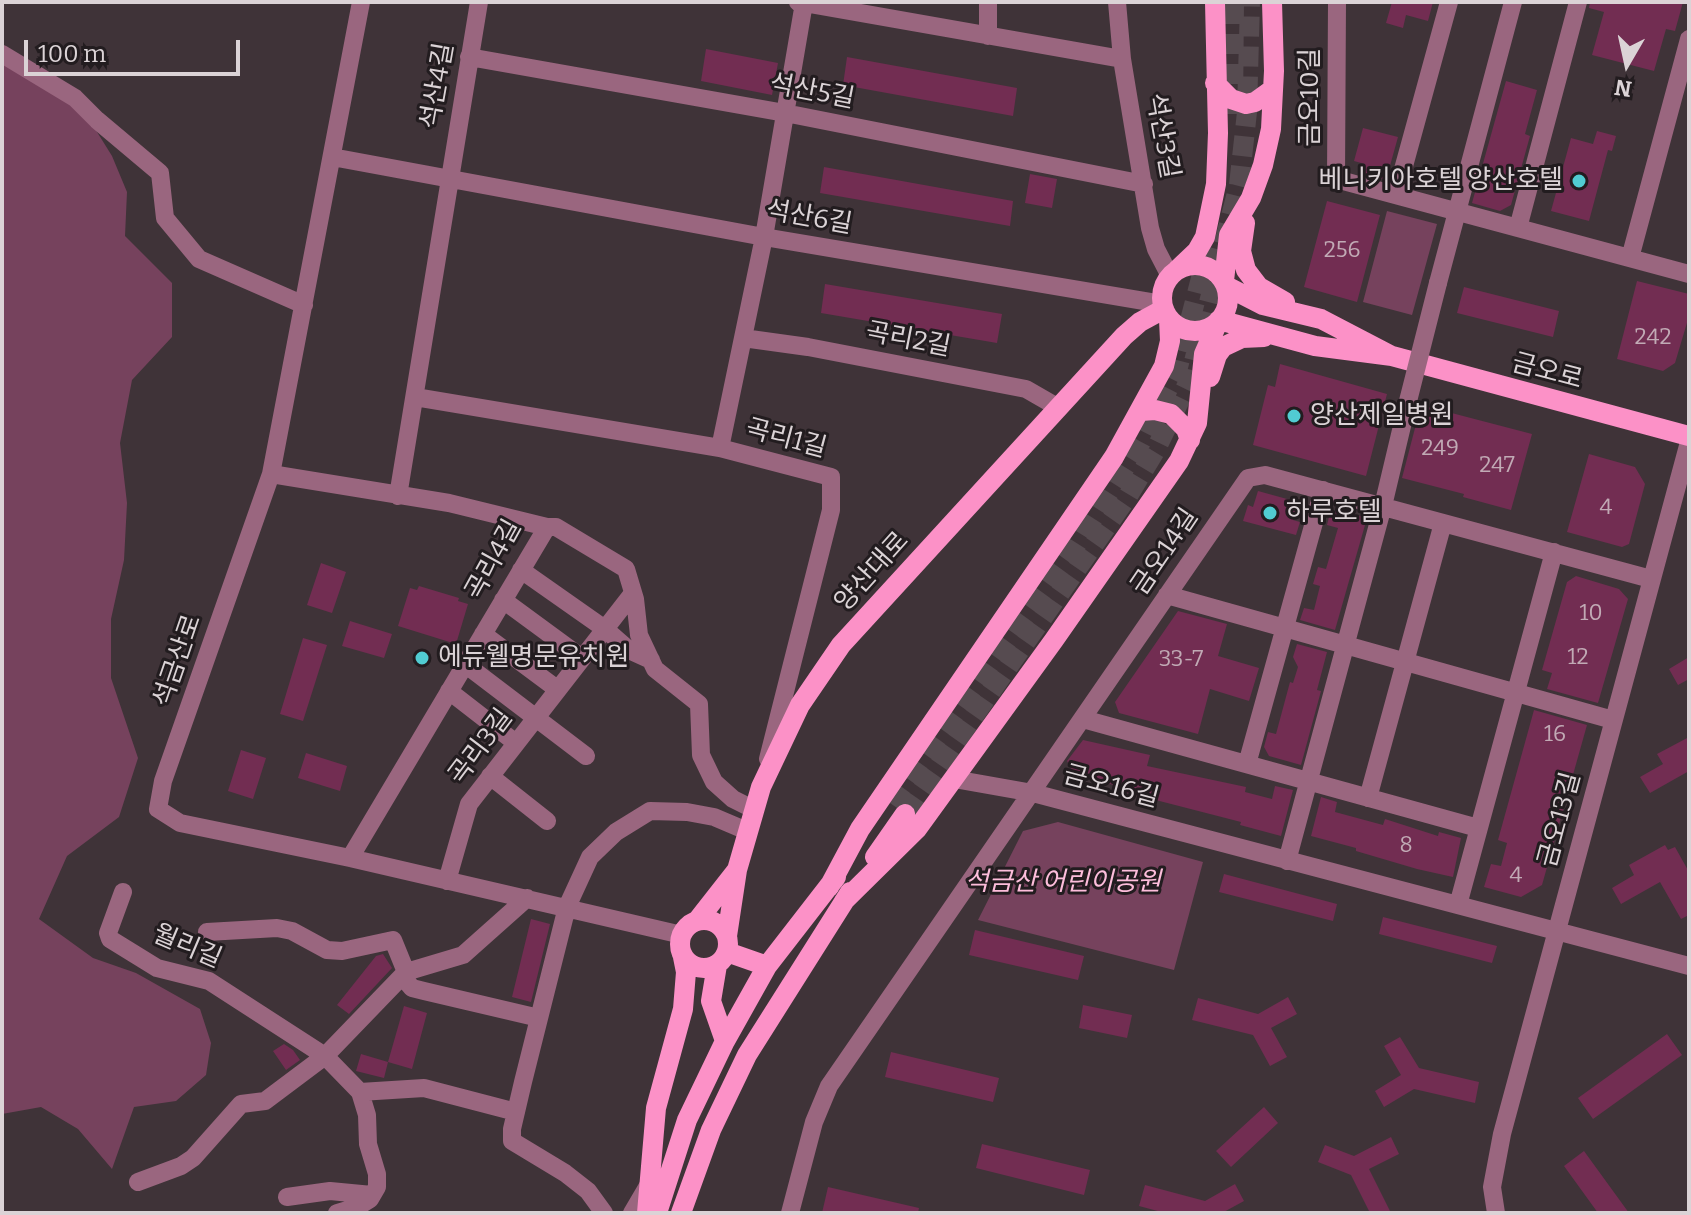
<!DOCTYPE html>
<meta charset="utf-8">
<style>
body{margin:0}
#map{position:relative;width:1691px;height:1215px;overflow:hidden;background:#3f3338;font-family:Bitter,serif}
canvas{display:block}
.frame{position:absolute;inset:0;border:4px solid #dbd3d6;pointer-events:none}
.north{position:absolute;left:1587px;top:24px;width:80px;height:80px;-webkit-text-stroke:6px #221c1f;paint-order:stroke;rotate:189deg;font-size:22px;font-weight:700;line-height:32px;text-align:center;color:#dbd3d6}
.north::after{content:'';display:block;margin:auto;width:28px;height:36px;background:#dbd3d6;clip-path:polygon(50% 0,100% 100%,50% 72%,0 100%)}
.scale{position:absolute;left:24px;top:40px;width:216px;height:36px;box-sizing:border-box;border:4px solid #dbd3d6;border-top:0;padding-left:10px;font-size:24px;line-height:28px;white-space:nowrap;color:#dbd3d6;-webkit-text-stroke:6px #221c1f;paint-order:stroke}
</style>
<div id="map">
<canvas width="1691" height="1215"></canvas>
<div class="frame"></div>
<div class="north">N</div>
<div class="scale">100 m</div>
</div>
<script>
const ctx = document.querySelector('canvas').getContext('2d');
ctx.lineJoin = 'round';
function fill(path, color) {
  ctx.fillStyle = color;
  ctx.fill(path, 'evenodd');
}
function toPath(rows) {
  const path = new Path2D();
  for (const r of rows) {
    if (r.length === 3) {
      path.moveTo(r[0] + r[2], r[1]);
      path.arc(r[0], r[1], r[2], 0, 2 * Math.PI);
      continue;
    }
    path.moveTo(r[0], r[1]);
    for (let i = 2; i < r.length; i += 2) path.lineTo(r[i], r[i + 1]);
  }
  return path;
}
function strokePath(path, color, width, dash) {
  ctx.strokeStyle = color;
  ctx.lineWidth = width;
  ctx.lineCap = dash ? 'butt' : 'round';
  ctx.setLineDash(dash || []);
  ctx.stroke(path);
}
function label(font, color, halo, rows, align = 'center') {
  ctx.font = font + ' Bitter,"Noto Sans KR",serif';
  ctx.lineWidth = 6;
  ctx.setLineDash([]);
  ctx.textBaseline = 'middle';
  ctx.strokeStyle = halo;
  ctx.fillStyle = color;
  for (const [text, x, y, turn = 0] of rows) {
    ctx.save();
    ctx.translate(x, y);
    ctx.rotate((+turn || 0) * Math.PI / 180);
    ctx.textAlign = isNaN(turn) ? turn : align;
    if (halo) ctx.strokeText(text, 0, 0);
    ctx.fillText(text, 0, 0);
    ctx.restore();
  }
}
fill(toPath([
 [2,63,84,111,112,156,127,192,125,236,172,283,172,337,132,380,120,443,127,503,124,560,111,619,111,678,138,758,119,817,67,856,39,919,93,958,136,973,200,1009,211,1043,206,1075,176,1101,134,1107,112,1169,78,1129,41,1107,2,1114],
 [1387,211,1437,224,1412,315,1363,302],
 [1058,822,1203,862,1174,970,978,920,1023,831]
]), '#76425d');
fill(toPath([
 [1392,2,1433,2,1428,21,1406,15,1403,28,1386,23],
 [1590,2,1683,2,1675,31,1666,29,1654,71,1592,55,1604,12,1589,8],
 [706,49,778,63,772,95,701,81],
 [847,57,1017,88,1013,116,843,85],
 [1506,81,1537,90,1525,134,1530,136,1511,205,1500,211,1472,203],
 [1363,128,1398,137,1386,180,1362,174,1365,164,1354,161],
 [1597,131,1616,136,1612,151,1608,150,1589,221,1551,211,1571,138,1593,144],
 [824,167,1013,201,1010,226,820,193],
 [1030,174,1057,179,1052,208,1025,203],
 [1327,201,1380,215,1357,302,1304,287],
 [1637,281,1689,294,1689,316,1675,363,1663,371,1617,359],
 [825,284,1002,314,997,343,821,313],
 [1464,287,1559,311,1553,337,1457,313],
 [1280,364,1387,394,1366,476,1253,445,1268,385,1275,387],
 [1421,405,1532,434,1511,510,1463,497,1464,494,1402,478],
 [1589,454,1635,467,1645,484,1629,544,1622,547,1567,532],
 [1258,491,1298,502,1293,520,1300,522,1296,535,1243,521,1248,505,1253,507],
 [1338,510,1367,518,1335,630,1300,620,1304,608,1314,610,1320,586,1313,584,1318,567,1326,569,1338,528,1327,525,1330,513],
 [321,563,346,572,332,613,307,605],
 [1576,576,1619,589,1628,599,1598,703,1547,689,1552,673,1542,670,1567,582],
 [419,586,459,598,458,601,468,604,456,644,398,626,410,588,417,590],
 [1178,611,1227,624,1218,656,1259,668,1249,701,1210,689,1198,734,1119,713,1115,702],
 [350,621,392,634,384,658,342,646],
 [303,638,327,645,303,721,280,714],
 [1297,644,1327,652,1317,690,1321,691,1301,765,1269,756,1264,747,1268,732,1276,734,1290,682,1293,683,1298,667,1293,657],
 [1689,657,1689,679,1678,685,1669,669],
 [1534,710,1587,725,1542,885,1521,897,1484,887,1491,864,1501,866,1507,843,1498,840],
 [1689,737,1689,771,1650,793,1640,777,1663,764,1657,754],
 [1083,740,1150,755,1147,766,1246,787,1245,792,1272,799,1275,786,1293,790,1281,836,1240,825,1241,822,1113,789,1114,785,1075,775,1067,761],
 [241,750,266,758,253,799,228,791],
 [306,753,347,766,340,791,298,778],
 [1321,797,1337,802,1335,812,1383,825,1385,819,1438,836,1439,832,1461,838,1453,877,1417,869,1356,851,1356,848,1311,836],
 [1665,845,1668,850,1675,847,1689,872,1689,915,1681,919,1660,882,1621,904,1612,888,1634,875,1629,865],
 [1224,874,1337,904,1333,921,1219,892],
 [1383,917,1497,946,1492,963,1379,934],
 [531,919,550,924,531,1002,512,997],
 [975,930,1084,956,1078,980,969,955],
 [383,954,392,968,349,1014,337,1005,376,956],
 [1288,997,1297,1014,1271,1028,1287,1057,1270,1066,1253,1035,1192,1020,1198,998,1258,1014],
 [1083,1005,1132,1015,1127,1038,1079,1028],
 [404,1006,427,1013,412,1069,388,1062],
 [1667,1034,1682,1055,1593,1119,1578,1098],
 [1400,1037,1419,1068,1479,1082,1475,1103,1414,1089,1384,1107,1375,1091,1401,1075,1384,1046],
 [284,1044,293,1050,300,1060,286,1070,273,1051],
 [891,1052,999,1078,993,1102,885,1077],
 [361,1054,388,1062,384,1078,356,1071],
 [1264,1107,1278,1123,1231,1167,1216,1151],
 [1391,1137,1399,1154,1369,1169,1391,1213,1370,1213,1351,1175,1318,1162,1325,1145,1354,1156],
 [982,1144,1090,1170,1084,1195,976,1168],
 [1584,1151,1629,1213,1598,1213,1564,1166],
 [1235,1184,1244,1201,1222,1213,1165,1213,1139,1206,1145,1185,1205,1201],
 [828,1187,919,1208,918,1213,822,1213]
]), '#722d52');
strokePath(toPath([
 [1233,114,1234,2],
 [890,803,1073,550,1141,442,1177,371,1209,247],
 [905,814,1128,496,1155,451,1189,381,1239,185,1247,112,1250,2]
]), '#564b50', 20, [20, 10]);
strokePath(toPath([
 [361,2,271,474,163,781,158,809,180,823,350,858,682,935],
 [798,2,1122,59],
 [1117,2,1122,59,1150,228,1156,249,1170,276],
 [1337,2,1336,179,1689,274],
 [988,36,988,2],
 [2,54,75,98,97,120,160,173,165,218,199,259,304,305],
 [469,57,785,113,1144,184],
 [332,157,764,237,1162,304],
 [1396,195,1449,2],
 [1518,228,1578,2],
 [1630,258,1689,39],
 [1438,283,1513,2],
 [743,338,808,347,1026,389,1059,408],
 [415,397,720,448,831,477,831,510,768,759],
 [720,448,764,237,804,3],
 [271,474,449,503,547,527,556,527,626,569,635,599,639,635,655,669,699,704,701,755,714,782,733,799,753,809],
 [398,496,479,2],
 [521,570,605,629,629,650,651,660],
 [1167,595,1613,720],
 [503,600,582,658],
 [483,634,557,689],
 [465,664,586,756],
 [449,691,516,743],
 [1083,719,1478,828],
 [1247,764,1323,490],
 [490,776,547,821],
 [954,779,1033,793,1689,966],
 [1368,798,1443,523],
 [350,858,547,527],
 [1287,861,1383,506,1407,405],
 [447,881,469,804,633,593],
 [123,892,108,933,110,939,157,968,209,981,325,1056,360,1092,367,1115,368,1144,377,1174,377,1187,370,1199,357,1207,337,1213],
 [1458,905,1554,552],
 [207,932,277,928,292,931,327,950,342,951,393,940,406,972],
 [402,976,412,988,424,991,539,1018],
 [360,1092,424,1088,516,1112],
 [138,1182,181,1166,193,1158,241,1104,265,1101,325,1056,406,972,463,955,527,898],
 [287,1197,330,1191,372,1195],
 [604,1213,588,1191,565,1173,512,1141,512,1129,523,1082,567,907,590,857,616,832,650,811,687,812,714,817,747,831],
 [632,1213,649,1184],
 [790,1213,814,1122,829,1086,1248,478,1265,475,1651,579],
 [1496,1213,1492,1187,1502,1134,1689,442]
]), '#9a667f', 18);
strokePath(toPath([
 [1215,83,1231,99,1246,104,1255,102,1273,89],
 [1245,223,1241,251,1246,270,1259,287,1285,302],
 [1195,298,33],
 [1177,270,1197,251,1205,237,1216,184,1218,133,1215,2],
 [1224,281,1229,235,1251,198,1263,165,1271,129,1274,71,1272,2],
 [1219,320,1315,346,1392,356,1321,319,1263,305,1226,286],
 [1392,356,1689,436],
 [1210,377,1217,355,1223,347,1242,338,1264,337],
 [1141,411,1155,410,1171,414,1186,429,1190,440],
 [875,857,905,814],
 [829,887,860,829,1114,457,1164,366,1170,341,1169,319],
 [844,901,917,829,1054,640,1179,461,1197,423,1204,354,1218,322],
 [704,944,24],
 [697,921,737,870],
 [727,936,737,870,761,787,800,705,841,645,1124,336,1140,322,1164,309],
 [727,952,767,966],
 [717,965,711,1001,725,1041],
 [647,1213,656,1108,683,1009,686,972,683,957],
 [657,1213,687,1120,725,1041,767,966,836,877],
 [681,1213,711,1130,747,1055,850,892]
]), '#fc91c7', 20);
strokePath(toPath([
 [1407,405,1438,283]
]), '#9a667f', 18);
for (const [x, y, r, color] of [
 [1579,181,8,"#51ccd2"],
 [1294,416,8,"#51ccd2"],
 [1270,513,8,"#51ccd2"],
 [422,658,8,"#51ccd2"]
]) {
  const dot = new Path2D();
  dot.arc(x, y, r, 0, 2 * Math.PI);
  ctx.fillStyle = color;
  ctx.fill(dot);
  strokePath(dot, '#221c1f', 3);
}
label('22px', '#c1aab5', null, [
 ["256",1342,251],
 ["242",1653,338],
 ["249",1440,449],
 ["247",1497,466],
 ["4",1606,508],
 ["10",1591,614],
 ["12",1578,658],
 ["33-7",1181,660],
 ["16",1555,735],
 ["8",1406,846],
 ["4",1516,876]
]);
label('26px', '#dbd3d6', '#221c1f', [
 ["석산4길",438,86,-80],
 ["석산5길",812,92,11],
 ["금오10길",1311,97,-90],
 ["석산3길",1162,136,80],
 ["석산6길",809,218,10],
 ["곡리2길",908,340,11],
 ["금오로",1547,372,15],
 ["곡리1길",786,439,15],
 ["금오14길",1165,552,-56],
 ["곡리4길",494,560,-61],
 ["양산대로",872,572,-48],
 ["석금산로",178,661,-71],
 ["곡리3길",481,747,-53],
 ["금오16길",1111,787,15],
 ["금오13길",1560,820,-75],
 ["월리길",187,947,23]
]);
label('26px', '#dbd3d6', '#221c1f', [
 ["베니키아호텔 양산호텔",1563,181,"right"],
 ["양산제일병원",1310,416],
 ["하루호텔",1286,513],
 ["에듀웰명문유치원",438,658]
], 'left');
label('italic 26px', '#fdbddb', '#221c1f', [
 ["석금산 어린이공원",1063,883]
]);
</script>
